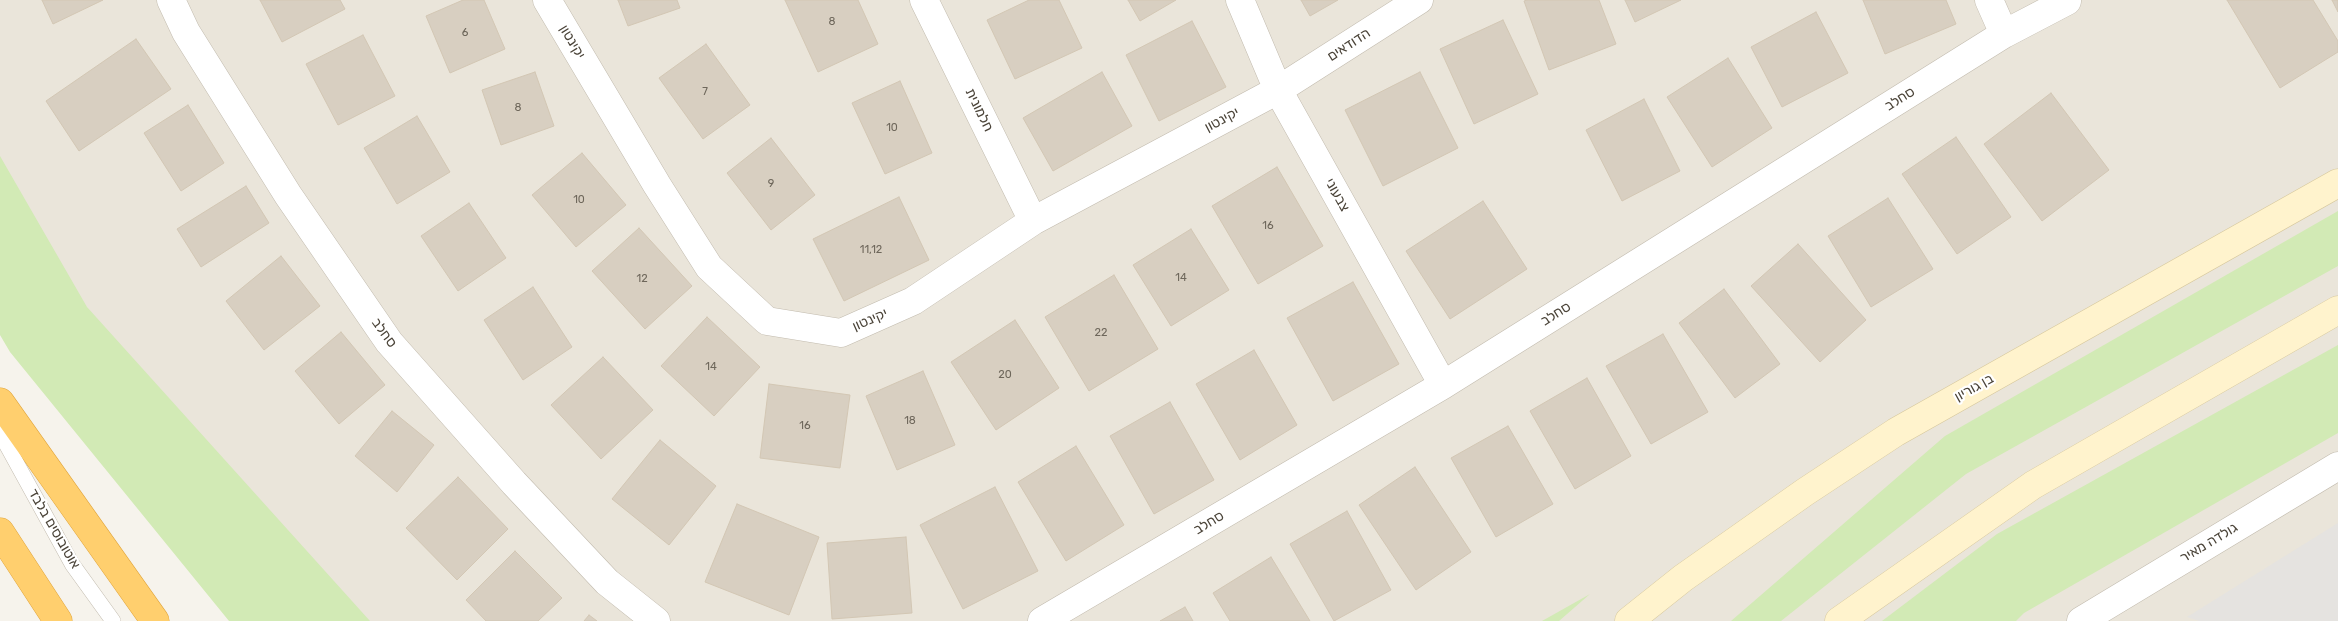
<!DOCTYPE html>
<meta charset="utf-8">
<style>
body{margin:0}
canvas{display:block;background:#f6f3ec}
</style>
<canvas width="2338" height="621"></canvas>
<script>
const ctx = document.querySelector('canvas').getContext('2d');
ctx.lineJoin = 'round';
function fill(path, color) {
  ctx.fillStyle = color;
  ctx.fill(path, 'evenodd');
}
function toPath(rows) {
  const path = new Path2D();
  for (const r of rows) {
    path.moveTo(r[0], r[1]);
    for (let i = 2; i < r.length; i += 2) path.lineTo(r[i], r[i + 1]);
  }
  return path;
}
function strokePath(path, color, width, dash) {
  ctx.strokeStyle = color;
  ctx.lineWidth = width;
  ctx.lineCap = dash ? 'butt' : 'round';
  ctx.setLineDash(dash || []);
  ctx.stroke(path);
}
function label(font, color, halo, rows, align = 'center') {
  ctx.font = font + ' Rubik,Heebo,sans-serif';
  ctx.lineWidth = 4.5;
  ctx.setLineDash([]);
  ctx.textBaseline = 'middle';
  ctx.strokeStyle = halo;
  ctx.fillStyle = color;
  for (const [text, x, y, turn = 0] of rows) {
    ctx.save();
    ctx.translate(x, y);
    ctx.rotate((+turn || 0) * Math.PI / 180);
    ctx.textAlign = isNaN(turn) ? turn : align;
    if (halo) ctx.strokeText(text, 0, 0);
    ctx.fillText(text, 0, 0);
    ctx.restore();
  }
}
fill(toPath([
 [0,0,2338,0,2338,621,292,621,0,199]
]), '#eae5da');
fill(toPath([
 [0,156,87,307,370,621,229,621,10,352,0,335],
 [2338,211,2338,266,1966,474,1781,621,1731,621,1945,436],
 [2338,345,2338,433,2024,613,2016,621,1882,621,1997,534],
 [1590,594,1559,621,1542,621]
]), '#d2eab5');
fill(toPath([
 [2338,523,2338,621,2199,621,2187,617]
]), '#e5e3e0');
const building = toPath([
 [42,0,103,0,53,24,42,0],
 [260,0,340,0,345,9,282,42,260,0],
 [463,0,484,0,505,49,450,73,426,16,463,0],
 [618,0,677,0,680,8,628,26,618,0],
 [785,0,858,0,878,44,818,72,785,0],
 [1029,0,1059,0,1082,48,1015,79,987,20,1029,0],
 [1128,0,1176,0,1140,21,1128,0],
 [1301,0,1338,0,1310,16,1301,0],
 [1527,0,1599,0,1616,44,1549,70,1524,1,1527,0],
 [1625,0,1681,0,1635,22,1625,0],
 [1863,0,1946,0,1956,24,1885,54,1863,0],
 [2227,0,2313,0,2338,41,2338,52,2280,88,2227,0],
 [2332,0,2338,0,2338,12,2332,0],
 [1816,12,1848,73,1782,107,1751,47,1816,12],
 [1503,20,1538,94,1474,124,1440,49,1503,20],
 [1192,21,1226,87,1159,121,1126,55,1192,21],
 [363,35,395,96,338,125,306,64,363,35],
 [136,39,171,89,79,151,46,101,136,39],
 [706,44,750,105,703,139,659,78,706,44],
 [1728,58,1772,128,1712,167,1667,97,1728,58],
 [535,72,554,126,501,145,482,90,535,72],
 [1102,72,1132,126,1053,171,1023,118,1102,72],
 [1420,72,1458,148,1383,186,1345,110,1420,72],
 [900,81,932,153,885,174,852,103,900,81],
 [2051,93,2109,170,2042,221,1984,144,2051,93],
 [1644,99,1680,171,1622,201,1586,130,1644,99],
 [188,105,224,163,181,191,144,133,188,105],
 [417,116,450,172,397,204,364,148,417,116],
 [1956,137,2011,217,1957,254,1902,174,1956,137],
 [771,138,815,195,771,230,727,173,771,138],
 [582,153,626,205,576,247,532,195,582,153],
 [1277,167,1323,246,1258,284,1212,206,1277,167],
 [246,186,269,223,201,267,177,229,246,186],
 [899,197,929,260,844,301,813,239,899,197],
 [1888,198,1933,269,1871,307,1828,236,1888,198],
 [1483,201,1527,269,1450,319,1406,251,1483,201],
 [469,203,506,258,458,291,421,236,469,203],
 [639,228,692,286,645,329,592,271,639,228],
 [1191,229,1229,290,1171,326,1133,265,1191,229],
 [1798,244,1866,320,1820,362,1751,286,1798,244],
 [281,256,320,306,264,350,226,301,281,256],
 [1114,275,1158,349,1089,391,1045,317,1114,275],
 [1353,282,1399,364,1333,401,1287,318,1353,282],
 [533,287,572,347,523,380,484,320,533,287],
 [1724,289,1780,364,1735,398,1679,323,1724,289],
 [707,317,760,367,714,416,661,366,707,317],
 [1015,320,1059,388,996,430,951,362,1015,320],
 [341,332,385,385,339,424,295,371,341,332],
 [1663,334,1708,412,1651,444,1606,366,1663,334],
 [1254,350,1297,425,1240,460,1196,384,1254,350],
 [603,357,653,410,601,459,551,405,603,357],
 [923,371,955,445,897,470,866,396,923,371],
 [1587,378,1631,456,1575,489,1530,411,1587,378],
 [769,384,850,395,840,468,760,458,769,384],
 [1170,402,1214,480,1154,514,1110,436,1170,402],
 [392,411,434,445,397,492,355,456,392,411],
 [1508,426,1553,504,1496,537,1451,458,1508,426],
 [660,440,716,486,669,545,612,499,660,440],
 [1076,446,1124,525,1066,561,1018,482,1076,446],
 [1415,467,1471,552,1416,590,1359,505,1415,467],
 [458,477,508,529,457,580,406,528,458,477],
 [995,487,1038,571,963,609,920,525,995,487],
 [737,504,819,537,789,615,705,582,737,504],
 [1347,511,1391,590,1334,621,1290,544,1347,511],
 [906,537,912,613,832,619,827,543,906,537],
 [515,551,562,598,538,621,486,621,466,600,515,551],
 [1271,557,1310,621,1230,621,1213,593,1271,557],
 [1185,607,1193,621,1160,621,1185,607],
 [589,615,597,621,584,621,589,615]
]);
fill(building, '#d8cfc1');
strokePath(building, '#d3c7b4', 1);
const lane = toPath([
 [0,433,72,564,113,621]
]);
const street = toPath([
 [171,0,186,32,288,195,389,342,514,483,607,582,656,621],
 [547,0,657,185,709,267,767,321,841,333,913,301,1033,221,1278,90,1419,0],
 [924,0,1033,221],
 [1240,0,1278,90,1443,385],
 [1989,0,2004,34],
 [1042,621,1443,385,2004,34,2067,1],
 [2081,621,2338,466]
]);
const secondary = toPath([
 [1629,621,1683,578,1805,492,1896,432,2338,183],
 [1839,621,2033,485,2338,310]
]);
const highway = toPath([
 [0,402,155,621],
 [0,532,58,621]
]);
strokePath(lane, '#c2bbae', 16);
strokePath(street, '#c2bbae', 29);
strokePath(secondary, '#d6c79b', 29);
strokePath(highway, '#e0a43c', 29);
strokePath(lane, '#fff', 15);
strokePath(street, '#fff', 28);
strokePath(secondary, '#fff3cd', 28);
strokePath(highway, '#ffcf6e', 28);
label('11px', '#6e675b', null, [
 ["8",832,22],
 ["6",465,33],
 ["7",705,92],
 ["8",518,108],
 ["10",892,128],
 ["9",771,184],
 ["10",579,200],
 ["16",1268,226],
 ["11,12",871,250],
 ["14",1181,278],
 ["12",642,279],
 ["22",1101,333],
 ["14",711,367],
 ["20",1005,375],
 ["18",910,421],
 ["16",805,426]
]);
label('14px', '#4b4439', '#fff', [
 ["יקינטון",572,42,59],
 ["הדודאים",1349,45,-33],
 ["סחלב",1900,99,-32],
 ["חלמונית",979,110,64],
 ["יקינטון",1222,120,-28],
 ["צבעוני",1337,195,61],
 ["סחלב",1556,314,-32],
 ["יקינטון",870,320,-24],
 ["סחלב",384,333,54],
 ["בן גוריון",1974,388,-29],
 ["סחלב",1209,523,-31],
 ["אוטובוסים בלבד",54,529,60],
 ["גולדה מאיר",2209,543,-31]
]);
</script>
